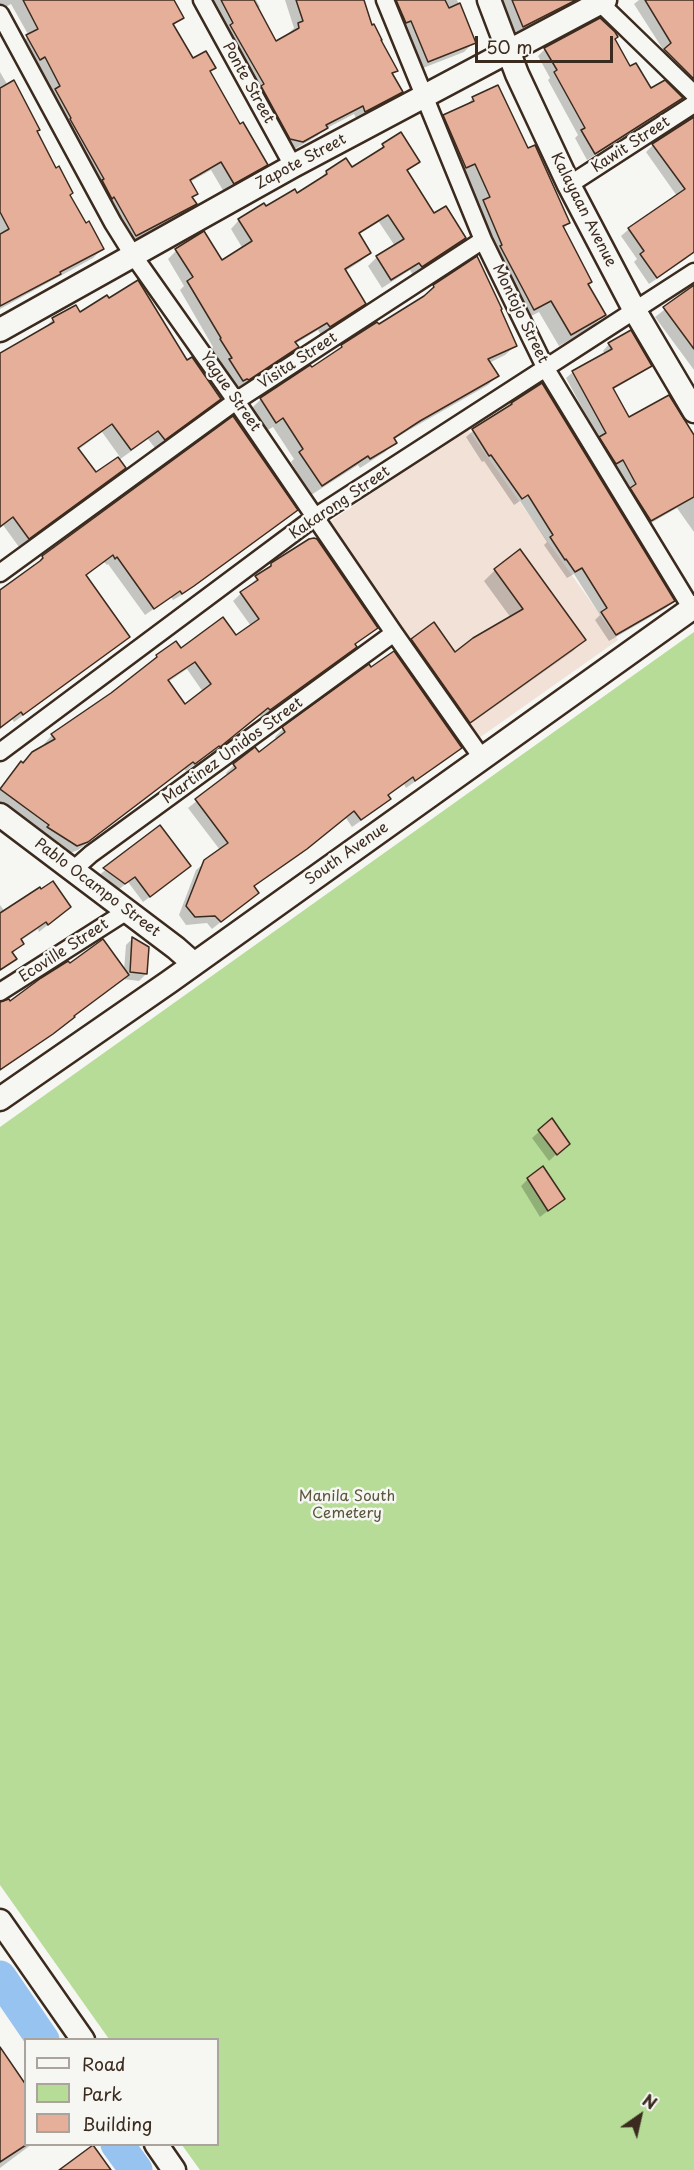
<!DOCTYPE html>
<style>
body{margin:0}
#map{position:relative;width:694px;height:2170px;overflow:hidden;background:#f6f6f2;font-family:"Playpen Sans",sans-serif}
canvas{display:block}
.legend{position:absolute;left:24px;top:2038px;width:195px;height:108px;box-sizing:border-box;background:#f6f6f2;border:2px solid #aba49d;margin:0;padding:8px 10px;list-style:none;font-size:18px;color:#3b2a1e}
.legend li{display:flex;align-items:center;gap:12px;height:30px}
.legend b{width:30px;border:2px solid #aba49d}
.north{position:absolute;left:610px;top:2086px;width:60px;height:60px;-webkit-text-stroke:4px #f6f6f2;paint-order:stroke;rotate:34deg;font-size:16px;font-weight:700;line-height:24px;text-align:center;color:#3b2a1e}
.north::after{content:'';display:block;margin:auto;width:21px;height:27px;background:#3b2a1e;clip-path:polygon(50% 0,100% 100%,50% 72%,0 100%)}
.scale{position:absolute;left:475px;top:36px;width:138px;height:27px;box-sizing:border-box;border:3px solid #3b2a1e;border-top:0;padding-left:8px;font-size:18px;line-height:21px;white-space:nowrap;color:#3b2a1e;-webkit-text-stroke:4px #f6f6f2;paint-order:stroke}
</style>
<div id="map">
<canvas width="694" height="2170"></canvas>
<ul class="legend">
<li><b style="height:8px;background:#f6f6f2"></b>Road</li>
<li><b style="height:16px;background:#b6dc97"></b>Park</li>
<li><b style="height:16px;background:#e5af99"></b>Building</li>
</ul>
<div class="north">N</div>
<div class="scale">50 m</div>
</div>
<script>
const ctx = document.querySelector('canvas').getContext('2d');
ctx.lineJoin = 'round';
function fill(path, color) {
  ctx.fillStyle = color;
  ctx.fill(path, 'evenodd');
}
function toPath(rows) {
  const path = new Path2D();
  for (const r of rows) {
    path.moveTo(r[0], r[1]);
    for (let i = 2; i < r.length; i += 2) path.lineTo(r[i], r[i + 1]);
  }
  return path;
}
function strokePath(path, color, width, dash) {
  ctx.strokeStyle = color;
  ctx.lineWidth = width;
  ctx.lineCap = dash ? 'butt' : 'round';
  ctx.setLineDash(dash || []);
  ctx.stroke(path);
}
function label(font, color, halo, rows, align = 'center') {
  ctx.font = font + ' "Playpen Sans",sans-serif';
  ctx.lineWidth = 5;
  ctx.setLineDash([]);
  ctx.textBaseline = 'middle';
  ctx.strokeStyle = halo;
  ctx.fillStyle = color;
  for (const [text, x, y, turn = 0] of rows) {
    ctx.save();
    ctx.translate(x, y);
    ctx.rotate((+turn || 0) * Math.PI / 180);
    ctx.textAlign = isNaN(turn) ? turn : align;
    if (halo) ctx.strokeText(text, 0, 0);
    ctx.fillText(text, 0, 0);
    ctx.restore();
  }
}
fill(toPath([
 [467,428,618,640,479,738,328,523]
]), '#f1e1d7');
fill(toPath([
 [694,632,694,2170,200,2170,182,2145,218,2144,218,2040,109,2039,0,1885,0,1127]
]), '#b6dc97');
fill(toPath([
 [0,0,172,0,182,17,173,26,193,60,214,68,209,73,239,126,266,164,257,173,224,192,211,170,190,182,196,193,191,198,195,204,186,213,127,244,18,46,29,36,11,4,0,10],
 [209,0,256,0,260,7,257,9,275,43,306,70,289,33,294,28,285,0,357,0,396,70,391,75,401,92,392,101,357,120,354,114,325,129,317,136,293,150],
 [386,0,457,0,474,42,464,52,418,70],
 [503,0,571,0,572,1,565,8,516,33],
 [639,0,694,0,694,86,657,58,664,51,634,4],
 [613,40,629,68,650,90,681,98,674,105,587,160,575,138,578,135,548,80,550,78,538,56,545,49],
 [0,72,35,132,69,196,102,249,93,258,0,309],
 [473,98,527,150,569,223,563,229,587,285,604,314,592,327,559,346,539,312,521,321,432,129,444,116,464,108],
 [694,118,693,251,686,259,649,284,634,262,637,259,621,236,629,229,677,196,646,152,653,145],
 [401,134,418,161,406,172,434,215,464,238,456,247,413,275,410,270,382,288,368,266,377,257,395,246,379,222,358,235,369,253,361,261,344,272,364,303,356,312,321,335,318,330,295,344,297,347,289,356,240,388,238,386,234,389,222,369,224,367,212,349,213,347,180,290,184,286,168,259,176,251,204,233,221,262,243,249,231,229,239,220,297,195,318,181,326,172,351,169],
 [434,286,515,346,505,355,489,363,497,376,488,385,409,430,393,440,395,442,385,452,360,468,358,465,311,495,291,462,294,459,273,427,266,431,251,409,261,399,334,354,342,346,378,326,424,296],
 [694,287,694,370,655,317],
 [79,314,187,362,220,398,210,408,155,448,148,439,119,460,124,468,115,477,19,547,3,525,0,528,0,354,44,329,53,319],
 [102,432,120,457,96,474,78,450],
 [609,344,650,366,643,372,612,390,629,419,694,439,694,532,677,508,644,527,625,495,630,490,616,466,609,470,594,444,599,439,566,378,573,372,605,354,603,351],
 [512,404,673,601,666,608,609,641,595,620,600,615,574,574,567,578,544,545,547,542,520,501,514,505,484,461,482,462,466,437,473,431,506,410],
 [296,510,288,518,185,593,173,600,171,597,145,615,108,564,107,565,104,562,85,576,128,637,47,698,14,722,12,719,0,728,0,592,36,566,42,557],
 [272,564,376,628,354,645,355,647,347,655,261,717,259,715,211,754,210,753,186,771,184,769,78,850,68,854,0,803,0,788,21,763,33,753,46,746,44,744,52,735,112,694,157,656,235,637,251,626,233,601],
 [187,669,203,692,185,706,168,682],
 [495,570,584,640,573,651,459,732,401,650,412,640,455,654,511,618,484,581],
 [283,729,460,748,452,756,406,788,404,784,387,796,389,799,381,807,352,827,346,818,297,857,253,887,257,893,212,929,207,923,186,925,179,915,196,870,220,850,188,808,228,776,226,773,234,765,259,754,277,740,275,737],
 [159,827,189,866,182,873,143,902,128,882,118,890,98,876],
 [0,905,5,912,60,915,39,932,38,929,20,941,22,944,12,954,15,959,0,971],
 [133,938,146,974,139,981,123,979,73,1017,65,1025,0,1070,0,1006,124,970,126,945],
 [552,1120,568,1143,549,1161,532,1138],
 [528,1179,563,1199,540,1217,521,1186],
 [0,2050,26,2144,32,2144,0,2168]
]), '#0003');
strokePath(toPath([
 [0,1977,43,2040],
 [117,2144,136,2170]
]), '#97c3f1', 33);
const building = toPath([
 [23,0,174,0,184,18,173,24,193,58,206,51,216,68,210,71,240,124,243,122,268,165,234,184,221,162,190,180,198,194,192,197,197,204,136,236,114,197,112,199,102,180,104,179,70,119,71,118,55,89,60,86,45,57,40,60,26,35,38,29,23,0],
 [221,0,254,0,276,41,299,28,298,23,303,21,296,0,364,0,372,25,374,24,382,40,381,40,398,71,392,73,403,92,365,112,363,106,326,125,328,128,303,142,290,139,261,86,264,84,230,25,233,23,221,0],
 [396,0,445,0,449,8,460,3,476,43,428,62,411,21,406,23,396,0],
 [512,0,576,0,523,27,512,0],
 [645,0,694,0,694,79,664,49,671,43,645,0],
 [600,18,615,32,618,37,615,39,630,66,636,63,651,88,665,80,683,98,595,154,581,130,585,128,554,72,557,70,544,48,600,18],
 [14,80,40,130,37,131,56,168,59,166,73,193,70,195,86,223,89,221,104,249,60,272,61,274,0,306,0,234,9,229,0,212,0,88,14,80],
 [498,85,528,148,535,145,570,223,563,226,592,282,588,284,606,315,571,335,551,301,534,310,500,246,502,245,483,200,490,197,475,164,466,168,443,115,474,101,472,97,498,85],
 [694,117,694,252,657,278,640,254,644,251,628,228,685,189,652,144,694,117],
 [401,132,420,162,407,170,434,213,446,206,466,238,422,267,419,263,391,280,376,256,404,239,388,215,359,233,371,253,345,269,366,304,330,327,327,323,295,342,299,347,249,380,247,379,243,381,229,359,232,358,220,339,221,338,187,281,193,277,175,249,204,231,222,260,252,241,238,219,264,203,266,206,295,189,297,193,327,174,326,171,346,158,352,167,384,147,382,144,401,132],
 [477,256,502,309,501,310,517,346,488,359,499,376,420,421,394,438,397,443,370,459,368,456,322,486,299,452,303,449,283,418,276,423,260,398,310,365,312,367,342,347,341,345,377,322,379,324,424,296,434,287,433,285,477,256],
 [138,280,187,360,192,357,221,399,165,440,158,431,131,450,112,424,78,448,96,472,118,457,126,468,29,539,13,517,0,527,0,353,54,322,52,318,76,305,80,312,107,295,109,298,138,280],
 [694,285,694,349,663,307,694,285],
 [631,330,652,366,613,388,629,417,669,395,694,435,694,497,651,521,630,488,636,484,623,460,616,464,599,437,606,433,572,371,612,349,608,343,631,330],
 [542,383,675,601,616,635,601,612,607,608,582,568,575,572,566,559,565,560,550,537,553,535,528,495,522,499,491,455,489,456,472,429,512,404,511,403,542,383],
 [233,416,298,510,194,586,182,594,180,591,154,609,117,557,115,559,113,555,86,575,130,637,23,715,21,712,0,728,0,590,40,561,43,558,42,556,233,416],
 [314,538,317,539,378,628,355,644,357,647,270,710,268,708,220,747,219,746,195,764,193,762,88,842,77,846,47,827,49,825,0,789,21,761,23,763,32,752,55,739,51,734,111,693,157,657,156,655,176,641,181,648,223,617,236,635,259,619,240,592,258,580,255,576,271,566,271,563,309,539,314,538],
 [195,662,211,684,185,704,168,680,195,662],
 [520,549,586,640,470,723,411,639,434,622,455,652,473,638,523,609,494,569,520,549],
 [394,651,462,748,415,781,413,777,388,795,391,799,361,820,354,811,307,849,254,886,259,893,221,922,215,916,195,917,186,906,204,860,228,843,195,799,236,768,233,764,255,747,259,752,285,732,282,727,369,664,371,667,394,651],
 [160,825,191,866,150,897,135,877,125,884,103,868,160,825],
 [53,881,71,907,48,925,46,922,21,939,24,944,12,952,17,959,0,970,0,913,40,887,41,889,53,881],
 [132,937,149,947,147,974,130,972,132,937],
 [103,939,129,975,74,1016,75,1017,53,1034,0,1070,0,1002,9,999,10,1001,41,978,68,961,70,963,103,939],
 [552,1118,570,1144,557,1155,538,1130,552,1118],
 [543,1166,565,1199,548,1211,527,1178,543,1166],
 [0,2047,26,2085,26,2145,0,2162,0,2047],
 [93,2145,111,2170,59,2170,93,2145]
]);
fill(building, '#e5af99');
strokePath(building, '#3b2a1e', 1.5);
const street = toPath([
 [202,0,293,166],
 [385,0,483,240,546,369,692,609],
 [597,0,694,94],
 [0,14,113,223,133,255,236,401,394,633,482,758],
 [569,185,694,104],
 [0,573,236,401,483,240],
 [0,752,315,517,694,272],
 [73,870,91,854,394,633],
 [0,992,127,911]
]);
const secondary = toPath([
 [489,0,517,74,569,185,635,311,694,411],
 [0,330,293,166,605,0],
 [0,815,176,948,193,963],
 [0,1099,169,982,694,607],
 [0,1921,83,2040],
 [156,2144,174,2170]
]);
strokePath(street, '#3b2a1e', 21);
strokePath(secondary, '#3b2a1e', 27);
strokePath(street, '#f6f6f2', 16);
strokePath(secondary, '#f6f6f2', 22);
label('15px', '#3b2a1e', '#f6f6f2', [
 ["Ponte Street",248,83,61],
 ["Kawit Street",631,145,-33],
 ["Zapote Street",301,162,-28],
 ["Kalayaan Avenue",583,210,63],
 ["Montojo Street",520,314,64],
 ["Visita Street",298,361,-33],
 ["Yague Street",230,392,55],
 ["Kakarong Street",340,503,-34],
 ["Martinez Unidos Street",233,751,-36],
 ["South Avenue",347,854,-35],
 ["Pablo Ocampo Street",97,888,37],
 ["Ecoville Street",64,951,-33]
]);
label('15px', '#5a563c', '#f6f6f2', [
 ["Manila South",347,1497],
 ["Cemetery",347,1514]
]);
</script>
